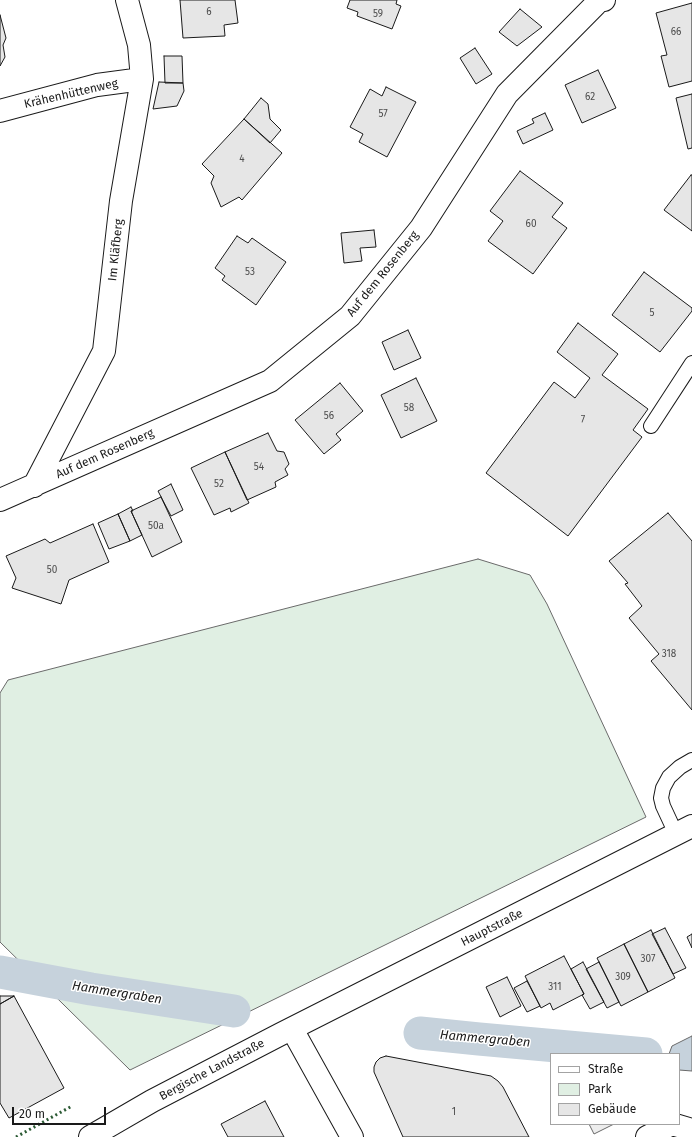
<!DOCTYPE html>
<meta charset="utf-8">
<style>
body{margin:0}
#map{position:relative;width:692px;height:1137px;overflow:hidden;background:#fff;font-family:"Fira Sans",sans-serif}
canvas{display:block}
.legend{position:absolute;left:550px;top:1053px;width:130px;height:72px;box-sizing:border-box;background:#fff;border:1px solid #a3a3a3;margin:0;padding:5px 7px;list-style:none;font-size:12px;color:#1a1a1a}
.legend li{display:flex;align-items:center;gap:8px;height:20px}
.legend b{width:20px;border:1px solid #a3a3a3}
.scale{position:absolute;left:12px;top:1107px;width:94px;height:18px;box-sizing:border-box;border:2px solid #1a1a1a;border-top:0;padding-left:5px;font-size:12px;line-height:14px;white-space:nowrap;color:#1a1a1a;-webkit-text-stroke:3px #fff;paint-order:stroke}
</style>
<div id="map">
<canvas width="692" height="1137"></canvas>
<ul class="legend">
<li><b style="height:5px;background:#fff"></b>Straße</li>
<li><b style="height:11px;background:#e0efe3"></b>Park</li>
<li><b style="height:11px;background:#e6e6e6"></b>Gebäude</li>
</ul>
<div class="scale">20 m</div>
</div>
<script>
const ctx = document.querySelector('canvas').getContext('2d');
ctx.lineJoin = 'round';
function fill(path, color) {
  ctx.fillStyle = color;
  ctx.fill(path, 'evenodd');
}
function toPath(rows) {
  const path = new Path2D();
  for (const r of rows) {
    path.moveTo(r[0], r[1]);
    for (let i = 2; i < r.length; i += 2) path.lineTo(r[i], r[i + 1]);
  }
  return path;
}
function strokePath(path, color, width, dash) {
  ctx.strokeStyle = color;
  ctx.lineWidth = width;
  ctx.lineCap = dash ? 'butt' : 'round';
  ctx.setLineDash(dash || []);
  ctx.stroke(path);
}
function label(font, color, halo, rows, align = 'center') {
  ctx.font = font + ' "Fira Sans",sans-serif';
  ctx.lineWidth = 3;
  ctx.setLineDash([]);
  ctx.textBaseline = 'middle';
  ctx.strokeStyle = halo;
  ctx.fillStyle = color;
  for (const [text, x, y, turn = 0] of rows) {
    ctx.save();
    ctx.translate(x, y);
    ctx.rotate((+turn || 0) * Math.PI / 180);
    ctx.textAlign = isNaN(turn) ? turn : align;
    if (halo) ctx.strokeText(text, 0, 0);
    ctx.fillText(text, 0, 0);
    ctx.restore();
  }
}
const green = toPath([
 [478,559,530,575,547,604,646,817,130,1070,0,942,0,693,8,680,478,559]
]);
fill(green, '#e0efe3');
strokePath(green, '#6a6a6a', 1);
const parking = toPath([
 [589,1124,614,1124,594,1134,589,1124]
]);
fill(parking, '#ededed');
strokePath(parking, '#6a6a6a', 1);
const water = toPath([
 [692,1036,692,1071,679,1070,679,1054,669,1054,672,1046,692,1036]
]);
fill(water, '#c6d2dc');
strokePath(water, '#6a6a6a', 1);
strokePath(toPath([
 [0,972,91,989,234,1011],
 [420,1033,479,1039,646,1054]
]), '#c6d2dc', 33);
const building = toPath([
 [180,0,235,0,238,23,224,25,225,36,183,38,180,0],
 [350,0,397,0,396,4,401,6,392,29,357,16,358,12,347,8,350,0],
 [692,3,692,81,669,87,661,56,667,55,656,13,692,3],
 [520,9,542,27,517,46,499,32,520,9],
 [0,15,6,38,3,45,5,57,0,66,0,15],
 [475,48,492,74,476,84,460,58,475,48],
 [164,56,182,56,183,83,165,83,164,56],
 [598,70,616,108,582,123,565,85,598,70],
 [159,82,183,83,184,91,177,106,153,109,159,82],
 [386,87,416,102,387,157,359,142,363,134,350,127,370,89,382,96,386,87],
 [692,94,692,148,688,149,676,98,692,94],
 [261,98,268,104,270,119,281,130,270,143,244,119,261,98],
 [545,113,553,130,523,144,517,131,534,123,532,119,545,113],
 [244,119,282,153,242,200,239,197,221,207,211,183,214,176,202,164,244,119],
 [520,171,563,203,552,217,567,228,533,274,488,241,503,221,490,211,520,171],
 [691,175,692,175,692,231,664,210,691,175],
 [374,230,376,247,360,248,362,261,344,263,341,233,374,230],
 [237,236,248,243,252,238,286,262,256,305,222,280,225,276,215,268,237,236],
 [644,272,692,308,692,311,660,352,612,315,644,272],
 [578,323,618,354,602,375,648,409,633,430,642,437,568,536,486,473,554,382,575,398,590,378,557,352,578,323],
 [408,330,421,358,394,370,382,342,408,330],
 [416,378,437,421,401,438,381,395,416,378],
 [340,383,363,411,336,434,341,440,324,454,295,420,340,383],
 [268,433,277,451,284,452,289,464,285,469,288,475,275,482,276,487,247,500,225,452,268,433],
 [225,452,249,503,231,512,230,508,214,515,191,468,225,452],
 [171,484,183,510,171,516,158,491,171,484],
 [161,497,182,542,152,557,131,511,161,497],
 [131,507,133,511,131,511,142,535,130,541,118,514,131,507],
 [668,513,692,541,692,710,651,661,659,654,629,618,642,606,625,584,628,583,609,561,668,513],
 [118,514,130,541,109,549,98,523,118,514],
 [93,524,109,562,69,580,61,604,12,588,16,578,6,556,45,539,50,543,93,524],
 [665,928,686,968,673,974,652,934,665,928],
 [651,930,675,978,648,992,624,944,651,930],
 [692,934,692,948,687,937,692,934],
 [624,944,648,992,621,1006,597,958,624,944],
 [564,956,584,994,553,1010,550,1003,541,1008,525,976,564,956],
 [583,962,604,1002,590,1009,582,995,584,994,571,969,583,962],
 [599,962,619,1002,607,1008,586,969,599,962],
 [507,977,521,1006,500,1017,486,987,507,977],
 [527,981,540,1006,527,1012,514,988,527,981],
 [0,996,14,996,0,1004,0,996],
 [14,996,64,1088,9,1118,0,1103,0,1004,14,996],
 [386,1056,491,1076,498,1081,503,1087,529,1137,403,1137,374,1072,374,1067,376,1062,380,1058,386,1056],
 [265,1101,284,1137,228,1137,221,1124,265,1101]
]);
fill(building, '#e6e6e6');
strokePath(building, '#1a1a1a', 1);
const service = toPath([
 [651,426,692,363],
 [676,834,663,806,661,798,663,788,669,777,680,767,692,760]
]);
const minor = toPath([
 [0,111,97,85,142,79],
 [34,486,104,351,121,201,142,79,139,45,127,0],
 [0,500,270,381,350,316,421,228,507,94,599,1,604,0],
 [292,1029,352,1137],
 [647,1137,672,1124,692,1130]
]);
const secondary = toPath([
 [90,1137,152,1101,281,1034,692,826]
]);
strokePath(service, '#1a1a1a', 16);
strokePath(minor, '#1a1a1a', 24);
strokePath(secondary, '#1a1a1a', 24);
strokePath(service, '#fff', 14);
strokePath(minor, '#fff', 22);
strokePath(secondary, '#fff', 22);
strokePath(toPath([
 [16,1137,72,1106]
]), '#2b5a34', 3, [2, 3]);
label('10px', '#4d4d4d', null, [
 ["6",209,12],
 ["59",378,14],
 ["66",676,32],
 ["62",590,97],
 ["57",383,114],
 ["4",242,159],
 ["60",531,224],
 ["53",250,272],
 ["5",652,313],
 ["58",409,408],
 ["56",329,416],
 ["7",583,420],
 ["54",259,467],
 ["52",219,484],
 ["50a",156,526],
 ["50",52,570],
 ["318",669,654],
 ["307",648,959],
 ["309",623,977],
 ["311",555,987],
 ["1",454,1112]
]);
label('12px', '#1a1a1a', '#fff', [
 ["Krähenhüttenweg",71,94,-13],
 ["Im Kläfberg",116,250,-84],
 ["Auf dem Rosenberg",383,274,-51],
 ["Auf dem Rosenberg",105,454,-24],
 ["Hauptstraße",492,928,-27],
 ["Bergische Landstraße",212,1070,-28]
]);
label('italic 13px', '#1a1a1a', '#fff', [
 ["Hammergraben",117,993,9],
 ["Hammergraben",485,1039,5]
]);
</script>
